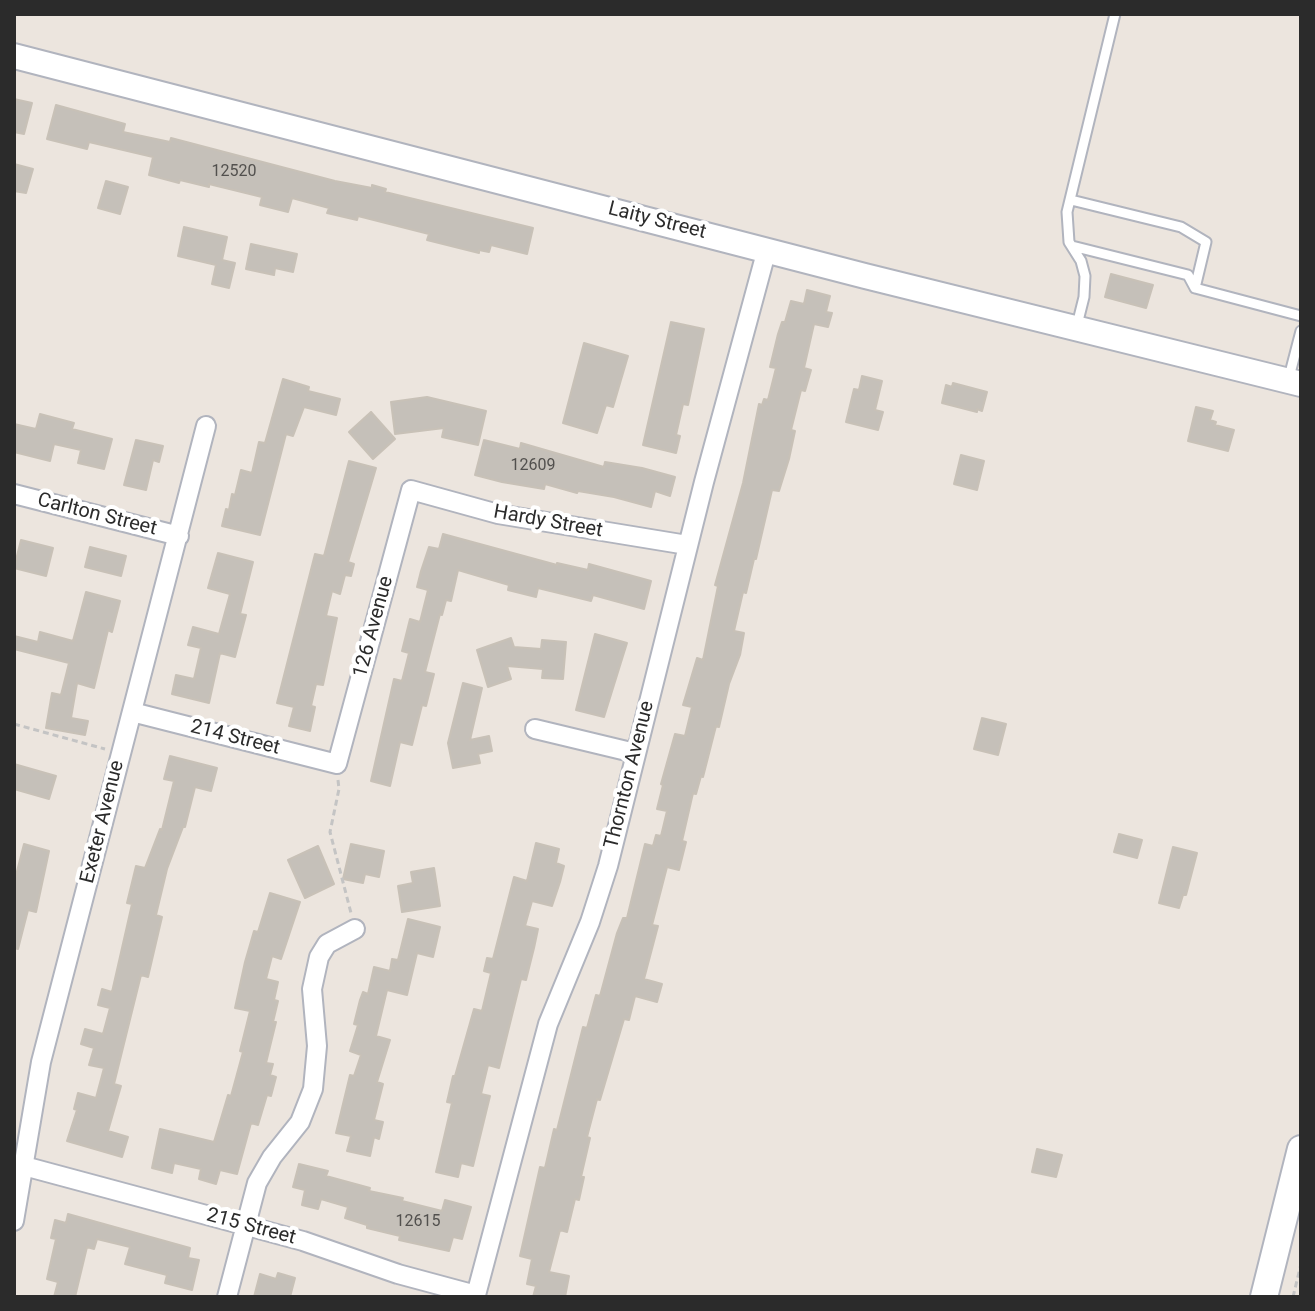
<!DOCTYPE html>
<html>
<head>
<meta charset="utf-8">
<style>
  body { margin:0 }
  #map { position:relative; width:1315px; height:1311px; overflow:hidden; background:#ece5de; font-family:Roboto,sans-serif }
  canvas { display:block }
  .frame { position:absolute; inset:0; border:16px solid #2b2b2b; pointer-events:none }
</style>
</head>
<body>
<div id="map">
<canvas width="1315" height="1311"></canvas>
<div class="frame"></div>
</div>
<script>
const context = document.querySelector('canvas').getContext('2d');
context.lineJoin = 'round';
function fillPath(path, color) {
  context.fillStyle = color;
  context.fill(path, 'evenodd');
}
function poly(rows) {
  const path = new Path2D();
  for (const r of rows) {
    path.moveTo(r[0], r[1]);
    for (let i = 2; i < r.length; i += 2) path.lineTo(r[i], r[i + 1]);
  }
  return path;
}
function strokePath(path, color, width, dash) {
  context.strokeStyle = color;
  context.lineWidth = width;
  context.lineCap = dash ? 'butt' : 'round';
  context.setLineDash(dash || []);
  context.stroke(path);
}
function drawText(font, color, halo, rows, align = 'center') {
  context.font = font + ' Roboto,sans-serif';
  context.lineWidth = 8;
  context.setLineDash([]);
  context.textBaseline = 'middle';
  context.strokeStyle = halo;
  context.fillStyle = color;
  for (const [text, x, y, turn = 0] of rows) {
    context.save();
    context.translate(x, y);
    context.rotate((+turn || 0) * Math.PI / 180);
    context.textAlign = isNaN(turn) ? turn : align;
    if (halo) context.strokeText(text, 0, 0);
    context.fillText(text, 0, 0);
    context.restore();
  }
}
const building = poly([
  [14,99,32,103,24,134,14,132,14,99],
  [56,105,125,124,123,132,170,142,171,138,335,181,372,188,372,185,386,189,385,192,533,228,527,254,491,245,489,252,479,250,479,253,427,240,429,234,358,216,357,220,327,213,329,208,292,198,288,212,260,205,262,197,209,184,209,187,180,180,179,183,149,175,153,157,89,142,87,149,47,139,56,105],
  [14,164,33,169,26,193,14,191,14,164],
  [106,181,128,187,120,214,98,208,106,181],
  [184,227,227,237,222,260,235,263,229,288,212,284,216,265,178,256,184,227],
  [251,244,297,254,293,272,275,268,274,275,246,269,251,244],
  [1111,274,1153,285,1146,308,1105,297,1111,274],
  [807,290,830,296,826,312,832,313,828,327,814,324,804,368,811,370,805,391,801,390,791,430,795,431,789,459,779,491,772,490,756,559,754,559,746,593,743,592,734,631,744,633,740,655,729,684,719,727,716,726,703,777,701,776,696,794,693,793,682,841,686,842,679,870,667,867,652,925,658,926,644,979,662,984,657,1002,635,996,629,1020,624,1019,600,1100,597,1099,587,1137,590,1138,581,1177,584,1177,579,1200,575,1199,567,1232,560,1230,549,1272,569,1276,565,1297,533,1297,536,1286,527,1284,532,1259,520,1256,540,1167,545,1168,554,1129,557,1130,583,1027,587,1028,596,995,600,996,617,933,623,918,627,918,645,844,653,846,656,835,661,836,667,811,657,809,663,785,661,784,675,734,685,736,692,707,683,705,697,658,703,660,718,586,715,585,743,483,759,404,762,405,764,399,768,400,776,368,770,367,778,334,782,322,785,322,791,301,804,304,807,290],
  [671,322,704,329,688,405,683,404,676,435,680,436,676,453,643,445,671,322],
  [584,343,628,356,613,407,606,405,597,433,563,423,584,343],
  [862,376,882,381,875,410,883,412,878,430,846,422,854,389,859,390,862,376],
  [283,379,309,387,308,391,340,399,336,415,304,407,293,436,286,434,260,535,222,526,226,509,229,510,232,494,235,495,241,470,252,473,259,442,265,443,283,379],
  [953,383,987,392,982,411,977,409,977,412,942,403,946,385,952,387,953,383],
  [427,397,486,411,478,445,442,437,444,428,395,434,391,402,427,397],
  [1196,407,1213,411,1210,420,1216,422,1215,425,1234,430,1228,451,1188,441,1196,407],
  [371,412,395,439,373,459,349,432,371,412],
  [40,414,74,423,72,429,112,439,104,469,78,463,81,450,54,444,50,461,14,452,14,424,36,429,40,414],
  [136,440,163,446,159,462,153,460,146,490,124,485,136,440],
  [484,440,520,449,521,443,604,467,605,462,642,468,675,477,670,496,655,491,651,507,614,497,578,491,577,493,545,484,544,489,502,482,475,475,484,440],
  [961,455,984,461,977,490,954,484,961,455],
  [349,461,376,468,348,562,354,564,351,576,345,575,340,594,332,591,326,616,337,618,323,685,316,684,311,706,315,707,310,731,289,726,294,707,277,703,315,554,324,556,349,461],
  [443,534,557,565,557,563,588,570,589,564,651,581,644,609,593,595,591,601,538,588,536,597,508,590,509,585,458,570,451,601,446,600,442,615,440,614,425,672,434,674,426,706,422,705,412,745,400,742,390,786,371,781,394,679,402,681,409,653,402,651,410,619,420,622,428,590,417,587,421,571,429,547,439,549,443,534],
  [21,540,53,548,46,576,14,568,21,540],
  [90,547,126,556,121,576,85,567,90,547],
  [218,553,253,562,240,614,246,615,235,657,220,653,209,703,172,694,176,675,194,679,201,648,188,645,193,627,219,634,230,594,208,588,218,553],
  [86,592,120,601,112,632,108,630,94,688,77,683,71,718,88,721,85,735,46,728,52,693,61,695,69,663,14,649,14,636,38,642,40,632,73,641,86,592],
  [595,634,627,643,604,717,576,710,595,634],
  [511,638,514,647,541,649,542,640,566,642,563,679,542,678,543,669,507,666,511,679,488,687,477,650,511,638],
  [463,683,482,688,470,740,489,736,492,751,478,754,480,763,453,768,448,743,463,683],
  [982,718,1006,724,998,755,974,749,982,718],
  [170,756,217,768,211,791,195,787,185,827,183,827,167,869,156,915,162,917,148,977,141,975,114,1084,121,1086,108,1131,128,1137,122,1157,67,1141,77,1110,74,1109,78,1093,96,1098,104,1068,89,1065,94,1048,81,1044,85,1029,103,1034,110,1008,98,1005,102,989,112,992,132,904,127,903,136,866,145,868,160,829,162,830,174,781,164,779,170,756],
  [14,764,56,776,49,799,14,789,14,764],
  [1119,834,1142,840,1137,858,1114,852,1119,834],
  [536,843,559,849,556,863,564,866,560,882,552,906,532,901,525,926,538,929,534,948,526,980,521,979,499,1068,488,1065,481,1094,490,1096,473,1166,461,1163,458,1177,436,1172,452,1103,447,1102,453,1076,455,1076,474,1009,482,1011,491,973,484,971,487,958,493,959,514,877,527,881,536,843],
  [24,844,49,851,36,912,28,910,18,949,14,948,14,883,24,844],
  [351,844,384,851,379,877,365,874,363,883,343,879,351,844],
  [318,846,334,884,305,898,288,860,318,846],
  [1173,847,1197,853,1186,895,1183,895,1179,908,1159,903,1173,847],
  [434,868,440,906,402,912,398,886,413,883,411,872,434,868],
  [270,893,300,902,281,959,272,956,266,979,278,982,274,1000,278,1001,273,1022,276,1022,266,1063,273,1064,270,1075,276,1077,271,1096,267,1095,258,1125,251,1123,237,1174,220,1170,216,1184,199,1179,201,1169,174,1163,172,1173,152,1168,160,1129,214,1142,228,1095,231,1096,243,1052,240,1051,250,1011,235,1008,245,962,254,931,258,932,270,893],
  [408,919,440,927,433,957,417,953,407,995,387,990,376,1036,390,1040,377,1082,383,1084,374,1120,383,1122,379,1139,374,1137,370,1156,347,1151,351,1136,336,1133,350,1075,354,1076,361,1055,350,1051,358,1025,354,1024,360,1000,363,992,368,994,374,967,390,971,392,959,398,960,408,919],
  [1037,1149,1062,1155,1056,1177,1032,1172,1037,1149],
  [299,1164,328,1171,326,1176,370,1188,369,1191,403,1198,402,1201,442,1211,445,1200,471,1207,462,1239,453,1237,449,1251,399,1240,400,1236,367,1228,367,1225,345,1218,348,1207,321,1199,318,1209,302,1205,305,1190,293,1187,299,1164],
  [68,1214,190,1248,188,1258,199,1260,192,1290,165,1283,167,1275,125,1264,130,1247,97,1239,94,1249,87,1247,75,1297,54,1297,58,1282,47,1279,56,1239,51,1238,55,1220,66,1223,68,1214],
  [278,1273,295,1278,290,1297,254,1297,260,1274,276,1279,278,1273]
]);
fillPath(building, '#c5c0b9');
strokePath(building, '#c8c1b7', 2);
const service = poly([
  [1071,200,1181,227,1206,242,1195,288],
  [1072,246,1188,275,1195,288,1301,316],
  [1077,325,1084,297,1085,276,1081,261,1069,242,1067,212,1115,14],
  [1288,381,1301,331]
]);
const minor = poly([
  [14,494,179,536],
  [132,712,337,764,411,490,498,514,687,545],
  [535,729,635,753],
  [24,1166,303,1241,398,1274,476,1295,548,1024,590,922,608,866,704,482,767,249],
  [14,1221,41,1062,206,426],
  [227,1297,257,1183,272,1157,300,1122,313,1089,317,1046,312,989,319,957,327,944,355,929]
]);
const tertiary = poly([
  [14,56,865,276,1301,384]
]);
const secondary = poly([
  [1264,1297,1301,1149]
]);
strokePath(service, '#b1b4be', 13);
strokePath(minor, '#b1b4be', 22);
strokePath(tertiary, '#b1b4be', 28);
strokePath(secondary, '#b1b4be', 30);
strokePath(poly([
  [14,724,105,749],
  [338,780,339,789,330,832,351,913],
  [1293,1297,1301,1264]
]), '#c4c4c4', 3, [6, 4]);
strokePath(service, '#fff', 9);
strokePath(minor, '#fff', 18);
strokePath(tertiary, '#fff', 24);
strokePath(secondary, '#fff', 26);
drawText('16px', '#52504e', null, [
  ["12520",234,172],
  ["12609",533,466],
  ["12615",418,1222]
]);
drawText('20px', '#2b2b2b', '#fff', [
  ["Laity Street",657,221,14],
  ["Carlton Street",97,515,14],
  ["Hardy Street",548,522,10],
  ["126 Avenue",374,627,-75],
  ["214 Street",235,738,14],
  ["Thornton Avenue",630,775,-76],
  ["Exeter Avenue",103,822,-76],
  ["215 Street",251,1227,15]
]);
</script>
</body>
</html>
